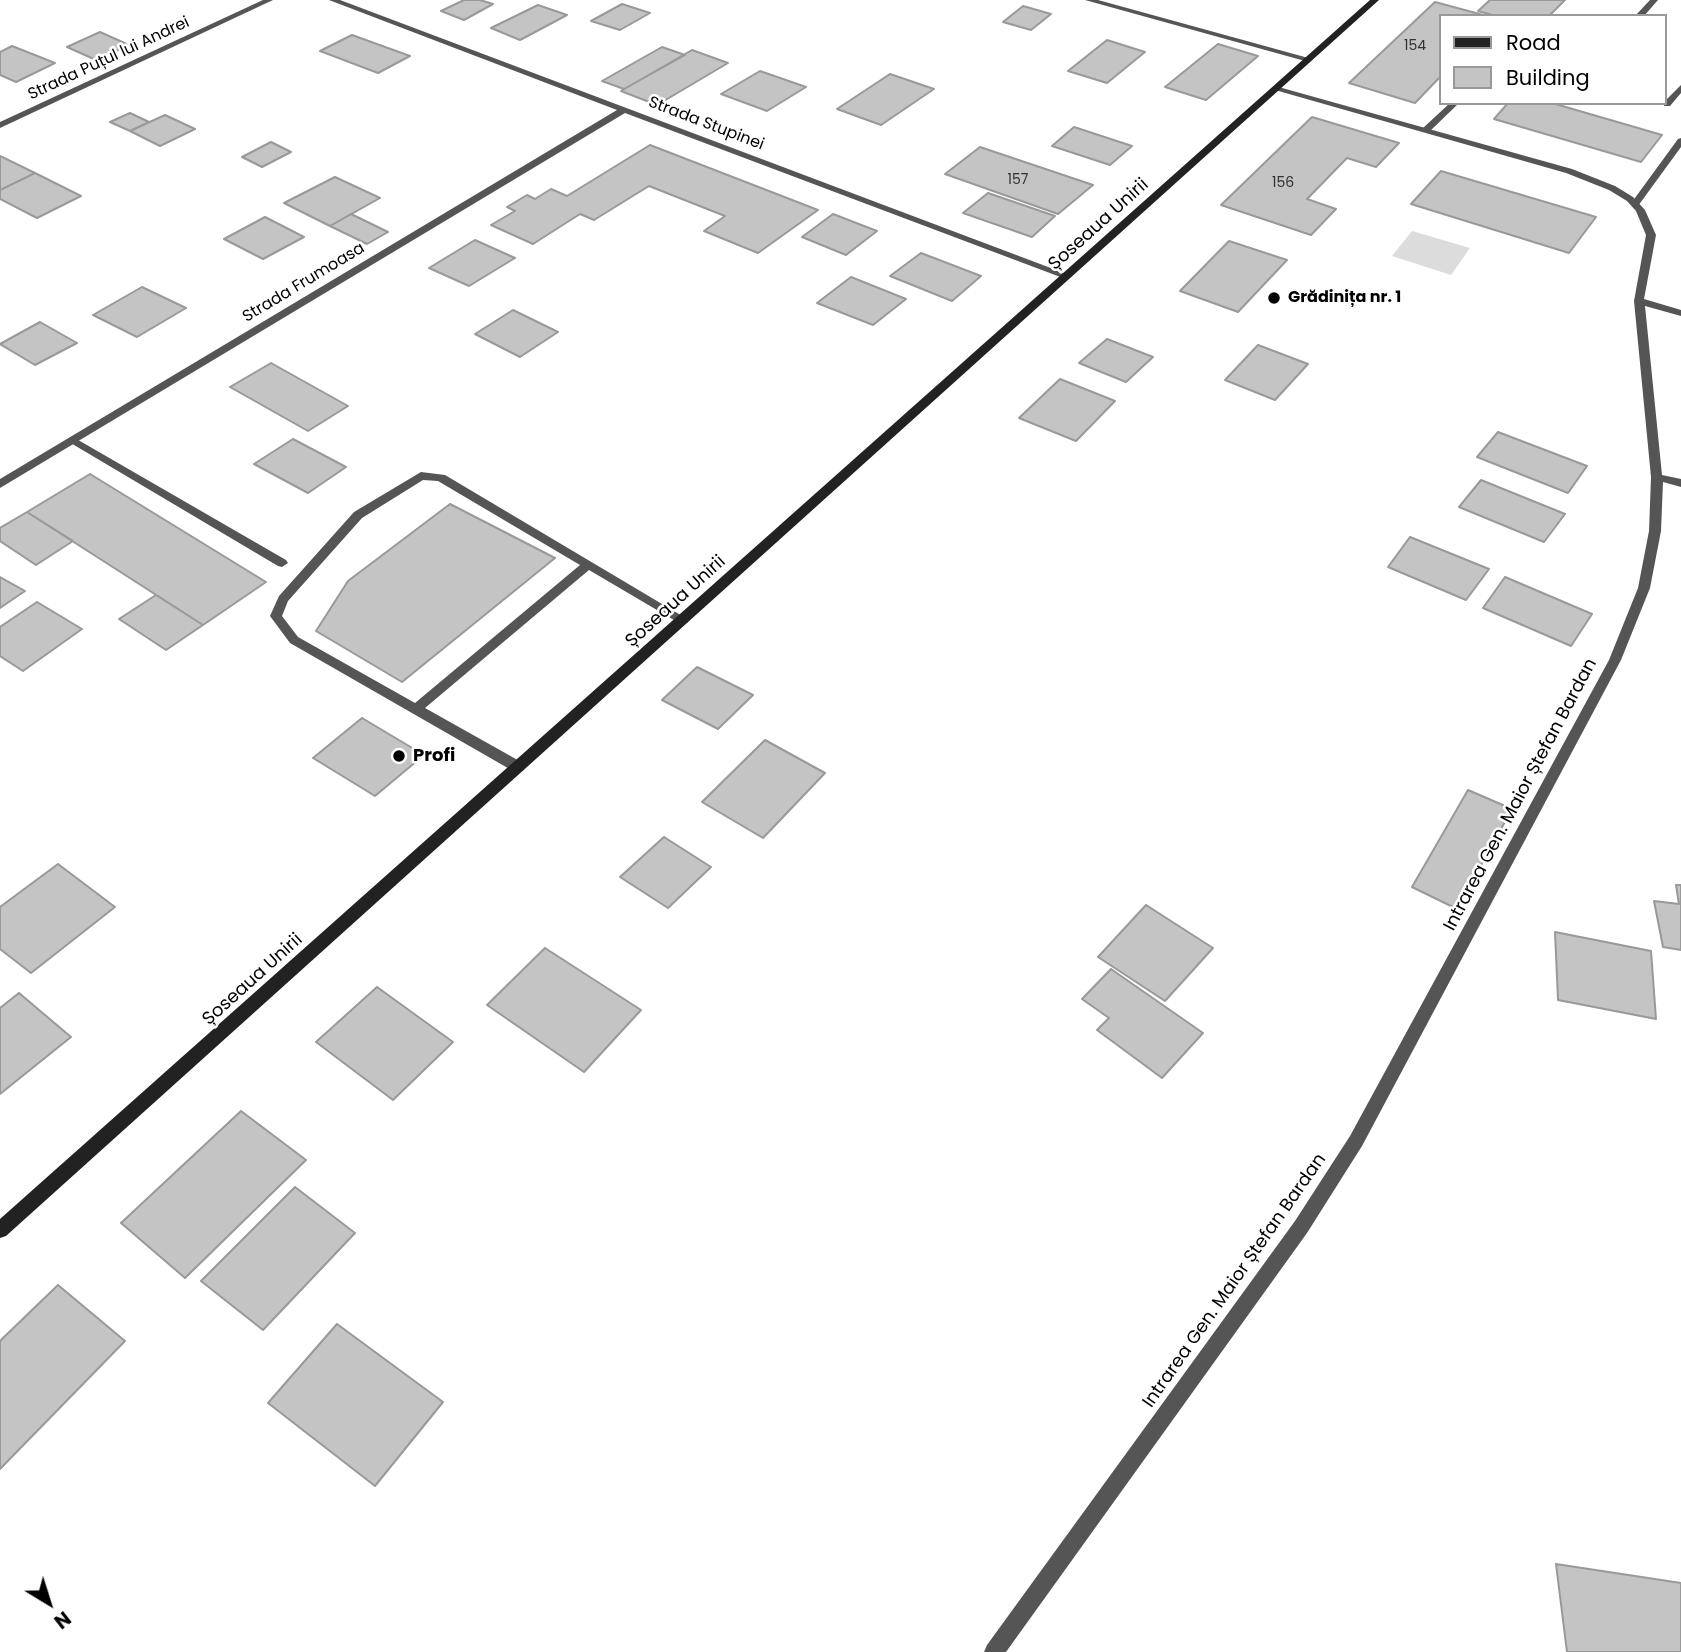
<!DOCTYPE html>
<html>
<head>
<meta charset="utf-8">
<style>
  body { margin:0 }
  #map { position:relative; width:1681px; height:1652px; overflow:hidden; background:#fff; font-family:Poppins,sans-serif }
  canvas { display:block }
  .legend { position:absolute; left:1439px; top:14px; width:228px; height:91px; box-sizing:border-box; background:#fff; border:2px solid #999; margin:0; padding:9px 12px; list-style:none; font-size:21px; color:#000 }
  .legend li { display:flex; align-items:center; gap:14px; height:35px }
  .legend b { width:35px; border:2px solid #999 }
  .north { position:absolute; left:14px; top:1568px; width:70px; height:70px; -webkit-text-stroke:5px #fff; paint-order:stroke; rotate:142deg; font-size:19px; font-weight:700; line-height:28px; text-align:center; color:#000 }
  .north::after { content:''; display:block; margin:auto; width:24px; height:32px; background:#000; clip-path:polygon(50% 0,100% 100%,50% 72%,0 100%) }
</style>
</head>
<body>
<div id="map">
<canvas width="1681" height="1652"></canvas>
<ul class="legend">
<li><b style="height:9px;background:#222"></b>Road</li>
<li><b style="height:19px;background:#c4c4c4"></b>Building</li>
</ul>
<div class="north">N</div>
</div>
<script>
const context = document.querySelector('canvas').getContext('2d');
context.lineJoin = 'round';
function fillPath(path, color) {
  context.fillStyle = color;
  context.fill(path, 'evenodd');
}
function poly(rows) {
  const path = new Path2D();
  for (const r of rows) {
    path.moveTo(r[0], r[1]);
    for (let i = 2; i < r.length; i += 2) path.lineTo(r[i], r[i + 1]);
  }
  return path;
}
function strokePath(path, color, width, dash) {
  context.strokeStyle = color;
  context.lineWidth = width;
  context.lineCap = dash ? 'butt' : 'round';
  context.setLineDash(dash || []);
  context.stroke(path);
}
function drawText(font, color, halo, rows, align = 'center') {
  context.font = font + ' Poppins,sans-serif';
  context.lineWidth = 5;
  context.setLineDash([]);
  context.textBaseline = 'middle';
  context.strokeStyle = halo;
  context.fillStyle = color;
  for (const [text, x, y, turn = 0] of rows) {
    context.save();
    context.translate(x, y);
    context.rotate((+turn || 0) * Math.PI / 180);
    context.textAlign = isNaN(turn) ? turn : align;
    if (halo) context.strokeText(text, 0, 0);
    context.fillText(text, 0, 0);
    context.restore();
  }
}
fillPath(poly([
  [1412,231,1470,248,1451,275,1392,256]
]), '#dcdcdc');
const building = poly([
  [464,0,480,0,493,4,464,20,441,11,464,0],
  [1490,0,1565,0,1549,16,1496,16,1478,11,1490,0],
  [1435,2,1487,16,1441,16,1441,76,1415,103,1349,83,1435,2],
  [622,4,650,13,620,30,591,21,622,4],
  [538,5,567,15,520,40,491,28,538,5],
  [1023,6,1051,14,1031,30,1003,22,1023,6],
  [100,32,129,45,96,60,67,47,100,32],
  [352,35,410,56,378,73,320,51,352,35],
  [1107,40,1145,52,1107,83,1068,71,1107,40],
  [1218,44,1258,56,1206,100,1165,87,1218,44],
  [12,46,55,63,16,82,0,75,0,52,12,46],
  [662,47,685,55,624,89,602,81,662,47],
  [692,50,728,63,657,105,621,91,692,50],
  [760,71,806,87,767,111,721,94,760,71],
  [890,74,934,89,881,125,837,109,890,74],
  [1508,103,1552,103,1662,135,1641,162,1494,119,1508,103],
  [130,113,149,122,130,131,110,122,130,113],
  [165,115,195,129,160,146,130,131,165,115],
  [1312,117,1399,143,1376,167,1347,158,1307,199,1336,209,1311,235,1221,205,1312,117],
  [1074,127,1132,146,1110,165,1052,146,1074,127],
  [271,142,291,152,262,167,242,157,271,142],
  [650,145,818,210,758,253,704,231,725,216,649,186,594,220,580,214,533,244,491,225,515,211,507,207,527,195,535,199,551,189,567,196,650,145],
  [980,147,1093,185,1058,214,945,174,980,147],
  [0,156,35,173,0,190,0,156],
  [1441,171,1596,217,1569,253,1411,204,1441,171],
  [35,173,81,196,37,218,0,199,0,190,35,173],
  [335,177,380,198,330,226,284,203,335,177],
  [988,193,1055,216,1032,237,963,213,988,193],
  [351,214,388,232,367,244,330,226,351,214],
  [833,214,877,231,846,255,802,237,833,214],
  [265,217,304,237,263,259,224,239,265,217],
  [475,240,515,258,469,286,429,268,475,240],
  [1229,241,1287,260,1238,312,1180,291,1229,241],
  [921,253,981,276,952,301,890,276,921,253],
  [851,277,906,299,873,325,817,303,851,277],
  [142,287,186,308,137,337,93,315,142,287],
  [513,310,558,332,520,357,475,334,513,310],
  [40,322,77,343,35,365,0,344,40,322],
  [1107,339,1153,357,1126,382,1079,363,1107,339],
  [1258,345,1308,364,1275,400,1225,380,1258,345],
  [271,363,348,406,308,431,230,387,271,363],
  [1060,379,1115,401,1076,441,1019,418,1060,379],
  [1498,432,1587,466,1568,493,1477,457,1498,432],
  [293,439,346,467,308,493,254,464,293,439],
  [90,474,266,582,203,625,27,512,90,474],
  [1481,480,1565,514,1544,542,1459,507,1481,480],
  [450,504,555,558,402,682,316,631,348,581,450,504],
  [27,512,73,541,36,565,0,541,0,528,27,512],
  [1410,537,1489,569,1466,600,1388,567,1410,537],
  [0,577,25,591,0,608,0,577],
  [1505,577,1592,614,1571,646,1483,608,1505,577],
  [156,595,203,625,166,650,119,619,156,595],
  [37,602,82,629,23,671,0,656,0,627,37,602],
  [697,667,753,695,718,729,662,700,697,667],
  [362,718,424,755,375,796,313,758,362,718],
  [765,740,825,773,763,838,702,802,765,740],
  [1468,790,1512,809,1457,909,1412,887,1468,790],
  [664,837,711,867,668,908,620,877,664,837],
  [58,864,115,907,31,973,0,949,0,907,58,864],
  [1676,885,1681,885,1681,950,1663,947,1654,901,1679,904,1676,885],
  [1146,905,1213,948,1165,1001,1098,957,1146,905],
  [1555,932,1651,951,1656,1019,1558,1000,1555,932],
  [545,948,641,1010,584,1072,487,1005,545,948],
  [1111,969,1203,1033,1162,1078,1097,1030,1109,1018,1082,999,1111,969],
  [377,987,453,1042,393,1100,316,1042,377,987],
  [19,993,71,1037,0,1094,0,1008,19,993],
  [241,1111,306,1160,185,1278,121,1223,241,1111],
  [295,1187,355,1233,263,1330,201,1281,295,1187],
  [58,1285,125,1341,0,1469,0,1341,58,1285],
  [337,1324,443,1402,375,1486,268,1403,337,1324],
  [1556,1564,1681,1583,1681,1652,1567,1652,1556,1564]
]);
fillPath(building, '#c4c4c4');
strokePath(building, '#999', 2);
fillPath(poly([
  [1650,0,1658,0,1644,16,1635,16,1650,0],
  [1681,85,1681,93,1670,106,1664,106,1665,101,1681,85],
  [1450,103,1459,103,1429,132,1423,132,1423,128,1450,103],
  [1681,138,1681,147,1638,206,1632,206,1632,202,1678,139,1681,138],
  [73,437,286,560,288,563,282,567,278,566,69,442,69,438,73,437],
  [421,472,445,475,689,620,687,623,679,623,589,570,425,708,523,763,525,767,523,771,513,771,290,643,270,616,279,596,354,512,421,472],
  [423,480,438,481,580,565,415,703,298,637,282,616,288,601,362,518,423,480]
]), '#555');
fillPath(poly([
  [263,0,273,0,0,128,0,122,263,0],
  [329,0,340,0,1072,276,1063,278,625,113,0,488,0,479,617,110,329,0],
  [1085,0,1098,0,1312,59,1305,61,1085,0],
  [1275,86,1572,169,1615,186,1633,197,1645,210,1656,235,1644,299,1681,310,1681,316,1645,306,1662,475,1681,479,1681,487,1663,482,1661,531,1650,588,1621,660,1362,1146,1307,1233,1006,1652,984,1652,987,1645,1295,1221,1350,1136,1609,660,1638,588,1649,531,1651,477,1634,301,1646,235,1636,211,1627,201,1609,190,1566,173,1275,90,1275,86]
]), '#555');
fillPath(poly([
  [1370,0,1379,0,6,1236,0,1238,0,1219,1370,0]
]), '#222');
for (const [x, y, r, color] of [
  [1274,298,7,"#000"],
  [399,756,7,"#000"]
]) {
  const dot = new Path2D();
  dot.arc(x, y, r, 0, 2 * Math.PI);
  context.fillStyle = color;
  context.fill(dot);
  strokePath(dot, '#fff', 2.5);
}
drawText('14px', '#313131', null, [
  ["154",1415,46],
  ["157",1018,180],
  ["156",1283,183]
]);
drawText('16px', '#000', '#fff', [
  ["Strada Puțul lui Andrei",109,59,-25],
  ["Strada Stupinei",706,124,21],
  ["Strada Frumoasa",304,283,-31]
]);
drawText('bold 16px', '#000', '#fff', [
  ["Grădinița nr. 1",1288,298]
], 'left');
drawText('18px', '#000', '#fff', [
  ["Șoseaua Unirii",1099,225,-42],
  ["Șoseaua Unirii",676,602,-42],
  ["Intrarea Gen. Maior Ștefan Bardan",1521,795,-62],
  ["Șoseaua Unirii",253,980,-42],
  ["Intrarea Gen. Maior Ștefan Bardan",1235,1281,-55]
]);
drawText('bold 18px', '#000', '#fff', [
  ["Profi",413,756]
], 'left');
</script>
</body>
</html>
